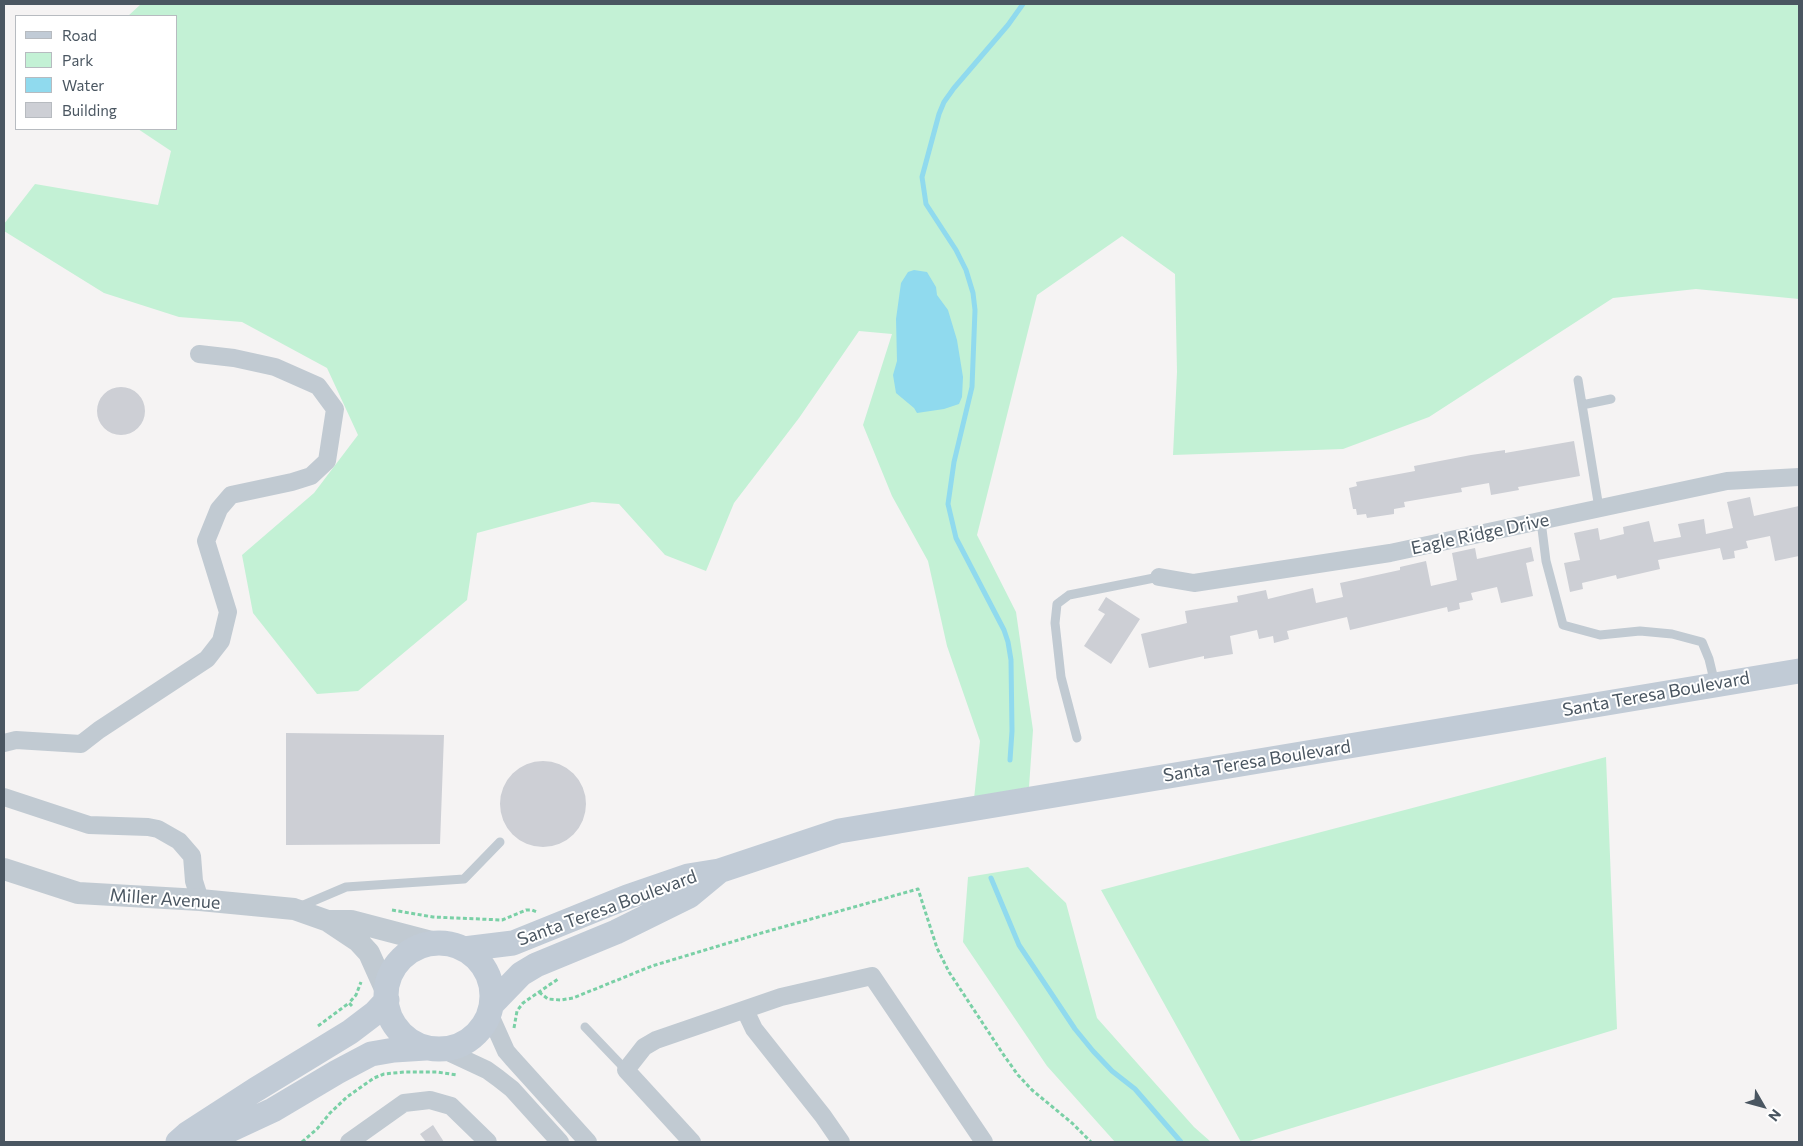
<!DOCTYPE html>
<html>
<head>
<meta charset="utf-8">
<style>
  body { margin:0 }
  #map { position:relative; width:1803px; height:1146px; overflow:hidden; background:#f5f3f3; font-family:Commissioner,sans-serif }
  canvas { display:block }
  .frame { position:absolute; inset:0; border:5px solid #4a5661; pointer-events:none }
  .legend { position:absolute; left:15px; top:15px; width:162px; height:115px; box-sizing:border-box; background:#fff; border:1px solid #b7bbc0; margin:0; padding:6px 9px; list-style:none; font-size:15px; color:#4a5661 }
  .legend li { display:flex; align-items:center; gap:10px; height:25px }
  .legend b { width:25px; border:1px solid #b7bbc0 }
  .north { position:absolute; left:1738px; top:1081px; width:50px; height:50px; -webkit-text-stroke:4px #fff; paint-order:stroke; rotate:128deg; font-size:14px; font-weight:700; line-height:20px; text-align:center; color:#4a5661 }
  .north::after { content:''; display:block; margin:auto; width:18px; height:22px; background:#4a5661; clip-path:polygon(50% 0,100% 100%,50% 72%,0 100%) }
</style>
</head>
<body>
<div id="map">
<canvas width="1803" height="1146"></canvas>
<div class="frame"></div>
<ul class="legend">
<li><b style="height:6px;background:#c1cbd6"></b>Road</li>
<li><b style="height:14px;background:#c3f1d5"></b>Park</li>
<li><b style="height:14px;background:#90daee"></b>Water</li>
<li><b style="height:14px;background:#cdcfd5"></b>Building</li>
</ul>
<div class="north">N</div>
</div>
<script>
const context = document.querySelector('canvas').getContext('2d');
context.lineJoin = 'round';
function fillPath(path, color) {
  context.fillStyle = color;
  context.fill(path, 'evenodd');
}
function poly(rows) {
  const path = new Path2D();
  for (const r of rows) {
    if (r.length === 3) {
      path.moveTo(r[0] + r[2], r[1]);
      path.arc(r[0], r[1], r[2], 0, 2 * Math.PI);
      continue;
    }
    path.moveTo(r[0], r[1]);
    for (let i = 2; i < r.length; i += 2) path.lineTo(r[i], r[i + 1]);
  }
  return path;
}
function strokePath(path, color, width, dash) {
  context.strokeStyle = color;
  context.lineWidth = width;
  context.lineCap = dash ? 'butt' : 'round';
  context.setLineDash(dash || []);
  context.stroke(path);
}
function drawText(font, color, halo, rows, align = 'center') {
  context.font = font + ' Commissioner,sans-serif';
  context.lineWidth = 4;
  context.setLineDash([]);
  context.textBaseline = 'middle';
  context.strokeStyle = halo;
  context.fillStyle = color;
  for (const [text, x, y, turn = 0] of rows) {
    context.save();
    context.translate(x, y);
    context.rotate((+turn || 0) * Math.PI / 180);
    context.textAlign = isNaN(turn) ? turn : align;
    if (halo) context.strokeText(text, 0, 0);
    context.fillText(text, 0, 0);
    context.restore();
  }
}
fillPath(poly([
  [141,4,1799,4,1799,299,1696,289,1613,298,1429,417,1343,449,1173,455,1177,372,1175,274,1122,236,1037,295,977,535,1016,612,1033,730,1029,787,974,799,980,741,947,646,928,561,892,496,863,425,892,334,859,331,799,418,734,503,706,571,665,555,619,504,592,502,477,533,467,600,358,691,317,694,253,613,242,555,314,493,358,435,327,368,242,322,179,317,104,293,4,231,4,224,35,184,158,205,171,151,138,129,176,129,176,16,128,16],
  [1606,757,1617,1029,1246,1142,1241,1142,1101,890],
  [1028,867,1066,903,1097,1018,1194,1127,1211,1142,1115,1142,1047,1066,963,942,968,877]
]), '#c3f1d5');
fillPath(poly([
  [914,270,927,272,936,287,937,295,948,310,957,340,963,377,962,397,959,404,944,409,917,413,914,408,896,393,893,375,897,361,896,319,901,283,908,272]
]), '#90daee');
strokePath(poly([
  [1010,760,1012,731,1011,660,1008,642,1004,630,956,538,948,504,954,462,972,387,975,310,973,293,966,270,956,250,926,204,922,177,939,114,944,102,954,88,1008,25,1023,4],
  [991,878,1019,945,1075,1029,1093,1051,1112,1071,1135,1089,1181,1142]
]), '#90daee', 5);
fillPath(poly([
  [121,411,24],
  [1574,441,1580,476,1518,487,1519,490,1491,495,1489,483,1461,488,1462,492,1404,502,1405,507,1394,509,1394,514,1367,518,1366,514,1357,515,1356,509,1353,509,1349,488,1357,486,1356,482,1415,471,1414,466,1471,455,1505,450,1505,453],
  [1750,497,1754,516,1799,506,1799,556,1775,561,1770,536,1746,541,1748,548,1734,551,1735,558,1723,560,1720,548,1658,560,1660,569,1617,579,1616,575,1582,583,1583,589,1570,592,1564,563,1580,560,1574,533,1598,528,1600,540,1624,534,1623,527,1649,521,1654,542,1681,537,1678,524,1704,519,1706,534,1733,528,1727,502],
  [1531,547,1534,561,1526,563,1533,596,1501,603,1497,587,1471,593,1473,600,1459,603,1460,609,1448,612,1447,607,1350,630,1347,617,1287,631,1289,639,1274,643,1273,636,1259,639,1257,630,1230,636,1233,654,1204,659,1204,656,1149,668,1141,634,1187,623,1185,611,1238,602,1237,596,1266,590,1268,599,1313,588,1316,603,1343,597,1340,583,1400,570,1400,567,1426,561,1431,586,1457,580,1452,553,1475,548,1477,559],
  [1106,597,1140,619,1111,664,1084,646,1105,614,1098,610],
  [286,733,444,735,440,844,286,845],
  [543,804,43],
  [433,1125,444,1142,426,1142,420,1134]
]), '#cdcfd5');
strokePath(poly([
  [392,910,433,917,502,920,526,910,532,910,537,912],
  [539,992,548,999,561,1000,573,998,652,966,765,932,918,889,937,948,949,972,1005,1057,1018,1075,1032,1090,1072,1123,1091,1142],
  [352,1006,349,1003,356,995,361,982],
  [318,1026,349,1003],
  [514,1028,517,1011,523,1003,558,979],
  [302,1142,317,1129,330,1113,347,1097,374,1078,384,1074,405,1072,437,1072,457,1075]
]), '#7ad0a6', 3, [4, 2.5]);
strokePath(poly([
  [1578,380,1599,508],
  [1582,405,1611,399],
  [1541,521,1546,561,1563,625,1600,635,1640,631,1672,634,1702,642,1709,659,1715,684],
  [1077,738,1061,677,1055,623,1057,604,1069,595,1159,577],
  [299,907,346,887,464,879,500,842],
  [585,1027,626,1070]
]), '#c1cad2', 9);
strokePath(poly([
  [1159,577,1194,583,1390,553,1727,481,1799,477],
  [4,743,16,740,81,744,99,730,207,659,221,641,228,612,206,541,219,509,231,495,292,482,311,476,327,461,335,409,318,386,275,367,234,358,199,354],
  [4,797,89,825,148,827,158,829,179,841,192,856,194,881,200,900],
  [745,1010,754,1029,823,1116,841,1142],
  [489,1013,506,1051,512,1058,588,1142],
  [442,1049,487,1070,498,1078,512,1089,560,1142],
  [349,1142,404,1103,430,1100,451,1106,488,1142],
  [692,1142,626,1070,644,1047,656,1040,781,997,872,976,984,1142]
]), '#c1cad2', 18);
strokePath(poly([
  [4,869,78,893,200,900,294,909,328,921,358,941,369,953,386,991],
  [329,921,351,921,435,943]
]), '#c1cad2', 22);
strokePath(poly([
  [439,996,53],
  [464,949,513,943,627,897,688,876,719,871,839,831,1799,671],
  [492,1004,521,974,536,965,616,932,689,896,718,872],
  [178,1142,187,1134,255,1090,350,1032,375,1013,387,1000],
  [204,1142,273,1110,337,1072,371,1054,394,1050,426,1048]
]), '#c1cbd6', 25);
drawText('18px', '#4a5661', '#fff', [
  ["Eagle Ridge Drive",1480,534,-12],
  ["Santa Teresa Boulevard",1656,694,-10],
  ["Santa Teresa Boulevard",1257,761,-9],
  ["Miller Avenue",165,899,4],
  ["Santa Teresa Boulevard",607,908,-20]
]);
</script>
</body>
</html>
